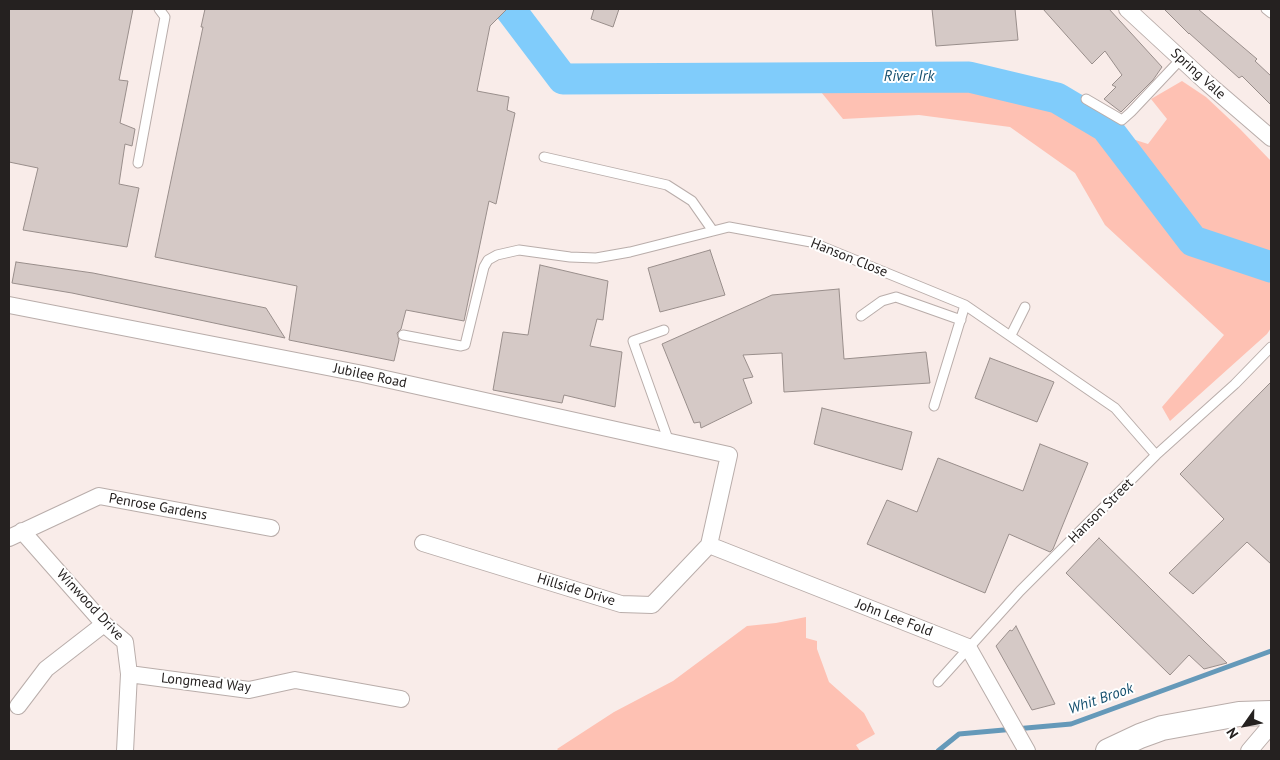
<!DOCTYPE html>
<html>
<head>
<meta charset="utf-8">
<style>
  body { margin:0 }
  #map { position:relative; width:1280px; height:760px; overflow:hidden; background:#f9ece9; font-family:"PT Sans",sans-serif }
  canvas { display:block }
  .frame { position:absolute; inset:0; border:10px solid #252120; pointer-events:none }
  .north { position:absolute; left:1220px; top:700px; width:50px; height:50px; -webkit-text-stroke:4px #fff; paint-order:stroke; rotate:237deg; font-size:14px; font-weight:700; line-height:20px; text-align:center; color:#252120 }
  .north::after { content:''; display:block; margin:auto; width:18px; height:22px; background:#252120; clip-path:polygon(50% 0,100% 100%,50% 72%,0 100%) }
</style>
</head>
<body>
<div id="map">
<canvas width="1280" height="760"></canvas>
<div class="frame"></div>
<div class="north">N</div>
</div>
<script>
const context = document.querySelector('canvas').getContext('2d');
context.lineJoin = 'round';
function fillPath(path, color) {
  context.fillStyle = color;
  context.fill(path, 'evenodd');
}
function poly(rows) {
  const path = new Path2D();
  for (const r of rows) {
    path.moveTo(r[0], r[1]);
    for (let i = 2; i < r.length; i += 2) path.lineTo(r[i], r[i + 1]);
  }
  return path;
}
function strokePath(path, color, width, dash) {
  context.strokeStyle = color;
  context.lineWidth = width;
  context.lineCap = dash ? 'butt' : 'round';
  context.setLineDash(dash || []);
  context.stroke(path);
}
function drawText(font, color, halo, rows, align = 'center') {
  context.font = font + ' "PT Sans",sans-serif';
  context.lineWidth = 4;
  context.setLineDash([]);
  context.textBaseline = 'middle';
  context.strokeStyle = halo;
  context.fillStyle = color;
  for (const [text, x, y, turn = 0] of rows) {
    context.save();
    context.translate(x, y);
    context.rotate((+turn || 0) * Math.PI / 180);
    context.textAlign = isNaN(turn) ? turn : align;
    if (halo) context.strokeText(text, 0, 0);
    context.fillText(text, 0, 0);
    context.restore();
  }
}
fillPath(poly([
  [985,73,1053,90,1123,136,1148,144,1167,119,1151,99,1182,81,1206,97,1240,129,1271,161,1271,328,1267,334,1170,421,1162,407,1224,335,1105,225,1075,173,1010,127,919,115,843,119,817,87,909,85],
  [806,617,806,638,817,641,817,649,829,682,864,713,875,734,856,745,860,751,559,751,557,749,614,712,673,681,747,626,776,623]
]), '#fec1b3');
strokePath(poly([
  [938,751,959,734,1071,724,1271,651]
]), '#6599b9', 5);
strokePath(poly([
  [510,9,563,79,969,77,1057,98,1106,127,1193,241,1271,267]
]), '#80ccfb', 31);
const building = poly([
  [9,9,133,9,119,80,128,81,120,123,135,129,132,146,125,144,119,184,139,188,127,247,23,230,38,168,9,162,9,9],
  [205,9,507,9,490,26,477,91,509,97,507,110,515,113,496,204,489,201,464,321,406,310,401,329,397,333,399,340,394,361,289,340,297,286,155,257,203,27,201,27,205,9],
  [594,9,619,9,613,27,591,19,594,9],
  [932,9,1015,9,1018,40,936,46,932,9],
  [1043,9,1109,9,1162,67,1153,80,1121,112,1104,99,1116,87,1112,85,1122,75,1105,51,1092,64,1043,9],
  [1164,9,1198,9,1257,59,1255,61,1271,76,1271,105,1242,76,1239,78,1189,33,1189,34,1164,9],
  [710,250,725,295,660,312,648,268,710,250],
  [16,262,93,273,266,308,285,338,72,293,12,283,16,262],
  [540,265,608,281,603,320,597,319,590,346,622,352,615,407,564,395,562,403,493,390,503,332,528,335,540,265],
  [839,289,844,359,926,352,930,383,784,392,782,353,743,355,753,377,743,379,752,403,701,428,700,422,694,423,662,344,772,295,839,289],
  [990,358,1054,382,1037,422,975,398,990,358],
  [1271,382,1271,564,1247,542,1193,594,1169,573,1224,519,1180,474,1271,382],
  [822,408,912,432,902,470,814,444,822,408],
  [1040,444,1088,463,1053,549,1050,552,1009,534,985,593,867,544,887,500,917,512,938,458,1023,491,1040,444],
  [1099,538,1205,642,1227,663,1204,669,1189,655,1170,675,1066,573,1099,538],
  [1016,626,1055,704,1032,710,996,646,1010,630,1012,631,1016,626]
]);
fillPath(building, '#d5c9c6');
strokePath(building, '#998e8b', 1);
const lane = poly([
  [1266,9,1271,13],
  [1086,99,1122,120,1131,112,1181,59],
  [544,157,667,185,692,201,713,231],
  [138,163,165,17,159,9],
  [861,316,882,301,896,297,961,320],
  [664,330,633,341,669,442],
  [403,335,461,346,465,345,484,267,488,260,497,255,519,250,570,257,596,258,630,252,729,227,811,242,965,305,1115,408,1156,455],
  [1011,335,1025,307],
  [934,406,965,305],
  [938,682,1020,591,1156,455,1235,384,1271,347]
]);
const street = poly([
  [1127,9,1206,82,1271,138],
  [9,305,363,374,729,455,709,545],
  [22,531,104,624,125,642,129,674,125,751],
  [9,538,99,496,271,528],
  [423,543,621,604,652,605,709,545],
  [709,545,968,647,1027,751],
  [129,674,249,690,295,680,401,699],
  [18,706,46,669,104,624],
  [1249,751,1266,731,1271,721]
]);
const secondary = poly([
  [1108,751,1140,736,1162,728,1239,714,1271,713]
]);
strokePath(lane, '#b9adaa', 11);
strokePath(street, '#b9adaa', 18);
strokePath(secondary, '#b9adaa', 26);
strokePath(lane, '#fff', 9);
strokePath(street, '#fff', 16);
strokePath(secondary, '#fff', 24);
drawText('14px', '#252120', '#fff', [
  ["Spring Vale",1198,74,42],
  ["Hanson Close",849,258,22],
  ["Jubilee Road",370,376,12],
  ["Penrose Gardens",158,507,10],
  ["Hanson Street",1101,511,-45],
  ["Hillside Drive",576,590,17],
  ["Winwood Drive",90,605,47],
  ["John Lee Fold",894,618,21],
  ["Longmead Way",206,683,6]
]);
drawText('italic 15px', '#15506f', '#fff', [
  ["River Irk",909,77],
  ["Whit Brook",1101,699,-19]
]);
</script>
</body>
</html>
